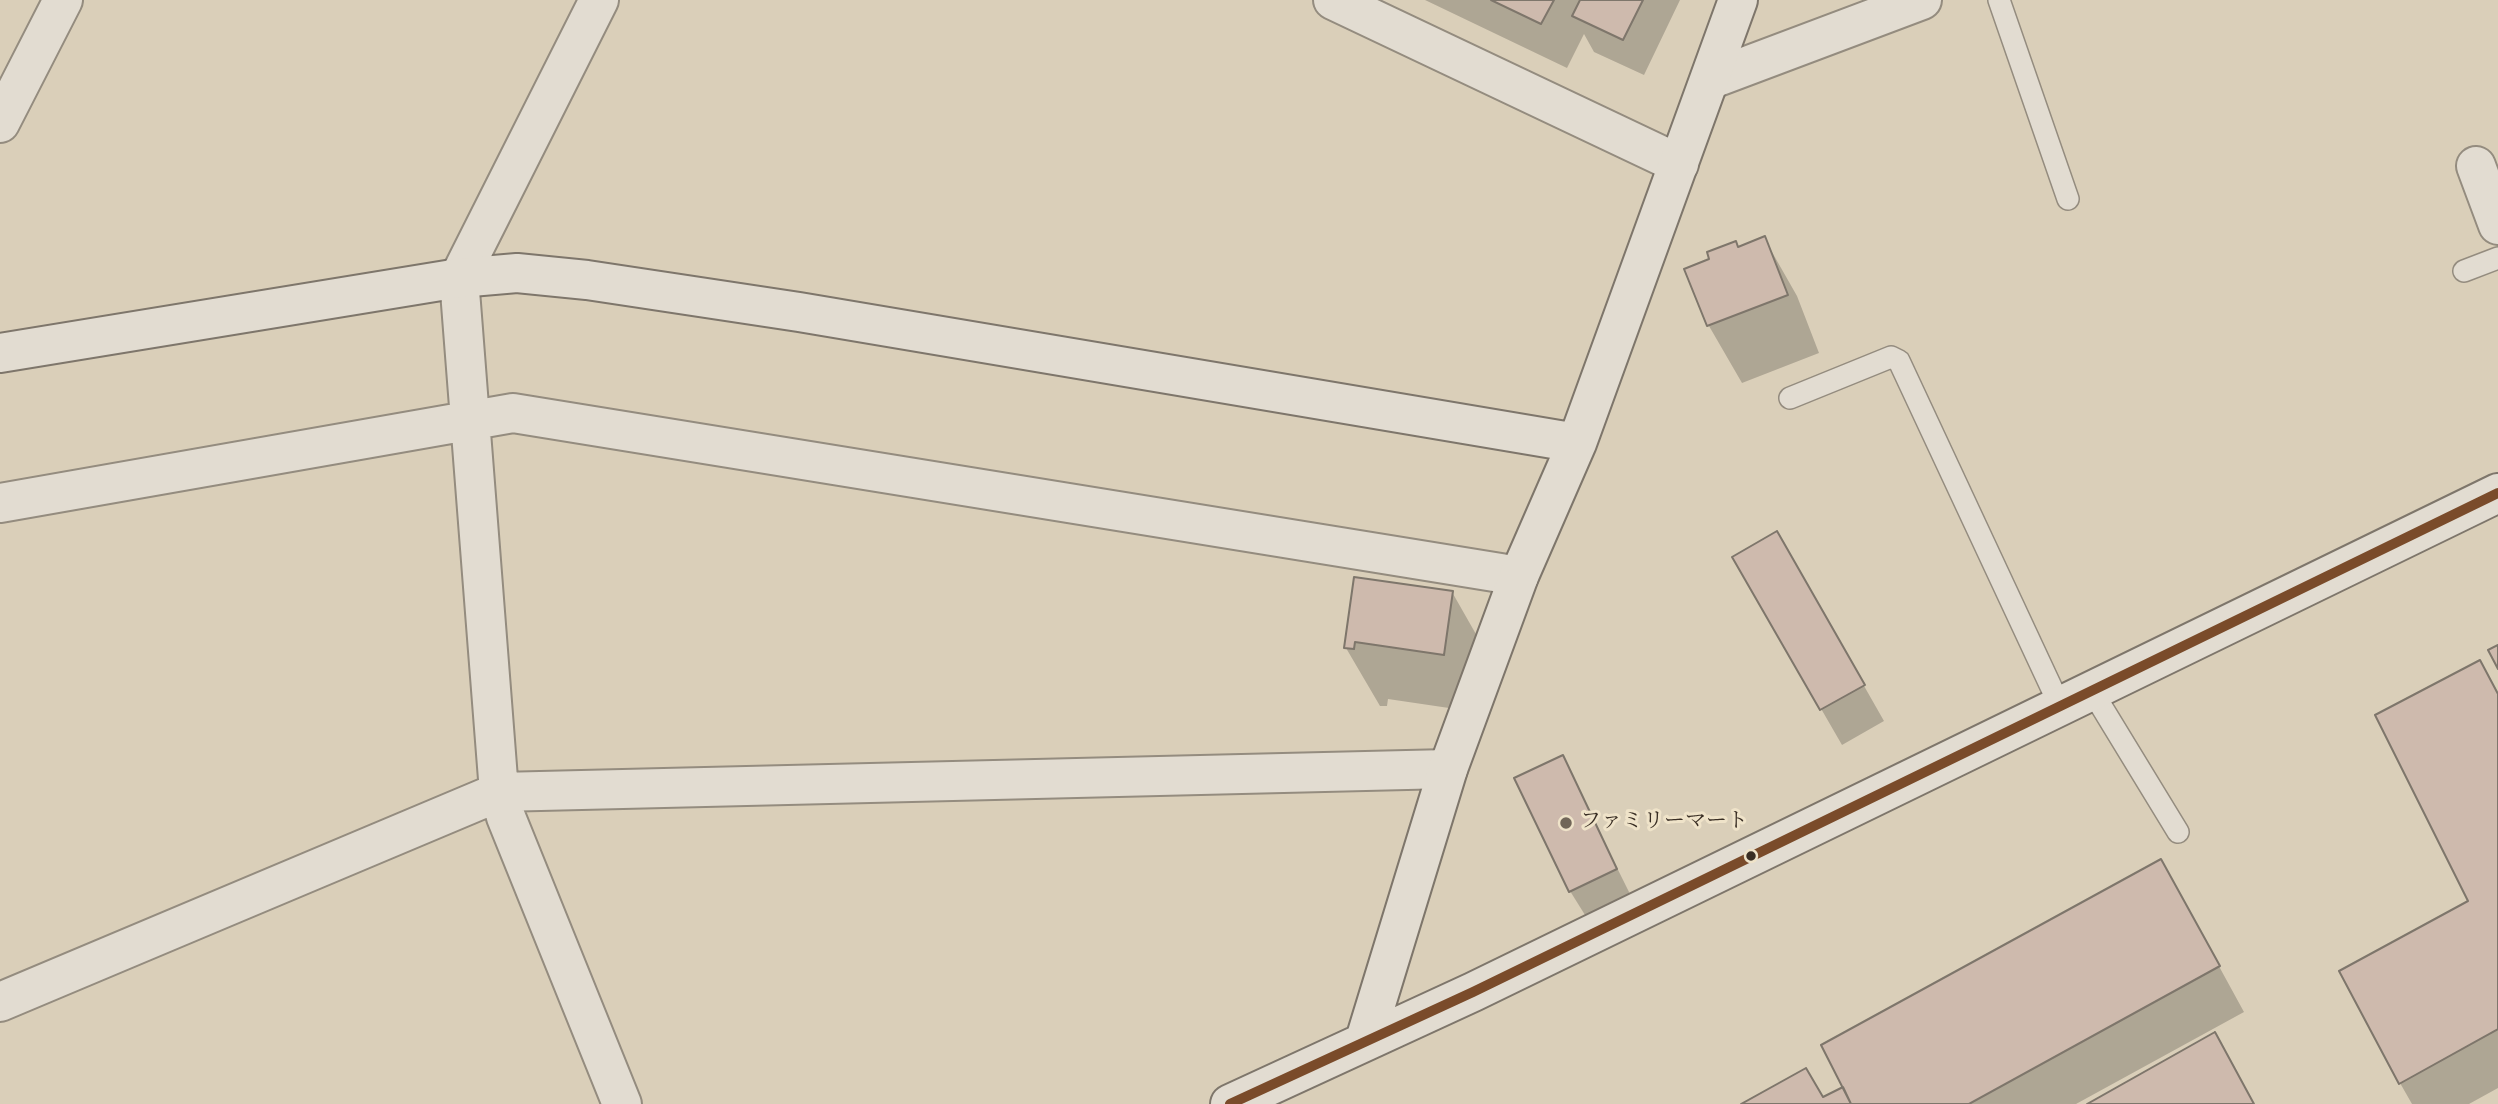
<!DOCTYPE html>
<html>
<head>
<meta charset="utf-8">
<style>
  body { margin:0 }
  canvas { display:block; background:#dacfb9 }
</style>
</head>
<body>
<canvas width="2498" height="1104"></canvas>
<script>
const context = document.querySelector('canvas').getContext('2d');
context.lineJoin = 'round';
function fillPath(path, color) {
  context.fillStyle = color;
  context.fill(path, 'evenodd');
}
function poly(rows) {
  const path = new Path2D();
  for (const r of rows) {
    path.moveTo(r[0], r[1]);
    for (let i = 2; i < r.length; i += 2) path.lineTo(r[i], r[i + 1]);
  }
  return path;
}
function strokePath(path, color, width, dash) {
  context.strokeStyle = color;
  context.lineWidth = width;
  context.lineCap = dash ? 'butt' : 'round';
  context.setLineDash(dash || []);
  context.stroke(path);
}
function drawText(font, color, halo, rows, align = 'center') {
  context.font = font + ' "Sorts Mill Goudy","Noto Serif JP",serif';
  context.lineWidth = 6;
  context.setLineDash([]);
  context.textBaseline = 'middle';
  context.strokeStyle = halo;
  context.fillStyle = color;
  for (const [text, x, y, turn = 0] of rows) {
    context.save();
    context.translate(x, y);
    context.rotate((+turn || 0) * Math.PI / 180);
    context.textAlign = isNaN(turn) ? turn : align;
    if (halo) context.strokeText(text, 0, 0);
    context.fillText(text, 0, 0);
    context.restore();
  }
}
fillPath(poly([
  [1425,0,1680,0,1644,75,1594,52,1584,34,1567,68],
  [1764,238,1797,296,1819,353,1742,383,1709,326,1687,270],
  [1777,533,1884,721,1842,745,1734,558],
  [1356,579,1452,592,1485,650,1476,712,1388,699,1387,706,1380,706,1346,648],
  [2498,695,2498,1088,2469,1104,2412,1104,2400,1083,2471,902],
  [1562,757,1630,894,1585,915,1570,891],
  [2186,906,2244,1012,2076,1104,1745,1104,1823,1099]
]), '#0003');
const building = poly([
  [1491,0,1554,0,1541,24,1491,0],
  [1580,0,1643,0,1623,40,1572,16,1580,0],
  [1765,236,1788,295,1707,326,1684,269,1709,259,1707,252,1736,241,1738,247,1765,236],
  [1777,531,1865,685,1820,710,1732,557,1777,531],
  [1354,577,1453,591,1444,655,1355,642,1354,649,1344,648,1354,577],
  [2498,645,2498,669,2488,650,2498,645],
  [2480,660,2498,694,2498,1029,2399,1084,2339,971,2468,901,2375,715,2480,660],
  [1563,755,1617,869,1569,892,1514,778,1563,755],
  [2161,859,2220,966,1969,1104,1851,1104,1821,1045,2161,859],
  [2215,1032,2254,1104,2087,1104,2215,1032],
  [1806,1068,1823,1097,1843,1087,1851,1104,1741,1104,1806,1068]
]);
fillPath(building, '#cebaad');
strokePath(building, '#7e766b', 2);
const lane = poly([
  [1999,0,2068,199],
  [2464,271,2498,258],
  [1790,398,1891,357,1899,361,2060,706],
  [2092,691,2178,832]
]);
const street = poly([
  [599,0,459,278,499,792,506,817,622,1104],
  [1333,0,1679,164],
  [1712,79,1922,0],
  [0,123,63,0],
  [2476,166,2498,225],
  [0,503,513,413,1519,576],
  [0,1002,499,792,1448,769]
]);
const secondary = poly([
  [0,353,459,278,517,273,587,280,799,312,1577,443],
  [1365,1040,1448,769,1519,576,1577,443,1738,0],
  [1230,1104,1473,992,2498,493]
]);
strokePath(lane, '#948c7f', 24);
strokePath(street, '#948c7f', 42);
strokePath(secondary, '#7e766b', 42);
strokePath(lane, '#e2dcd1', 21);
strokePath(street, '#e2dcd1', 38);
strokePath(secondary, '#e2dcd1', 38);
strokePath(poly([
  [1230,1104,1473,992,2498,493]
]), '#7a4b2a', 10);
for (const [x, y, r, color] of [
  [1566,823,7,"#716658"],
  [1751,856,6,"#392e24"]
]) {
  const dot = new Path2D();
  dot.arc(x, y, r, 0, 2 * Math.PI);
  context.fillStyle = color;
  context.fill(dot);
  strokePath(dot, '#efe3c9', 2.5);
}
drawText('21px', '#392e24', '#efe3c9', [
  ["ファミリーマート",1580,823]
], 'left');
</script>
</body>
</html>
